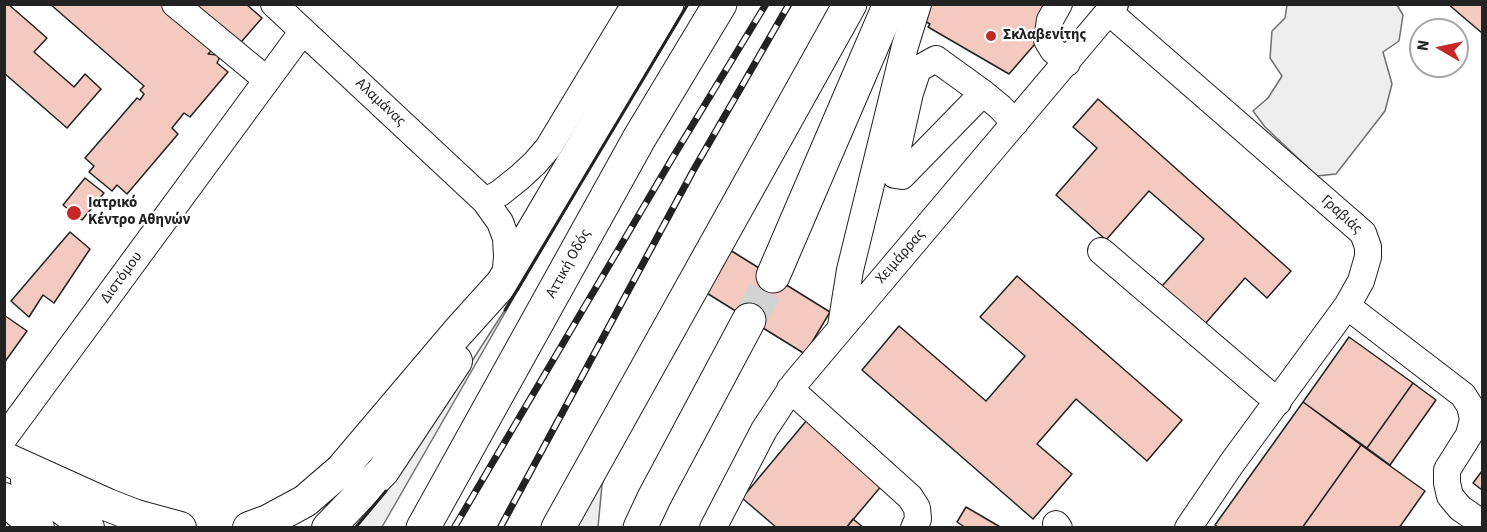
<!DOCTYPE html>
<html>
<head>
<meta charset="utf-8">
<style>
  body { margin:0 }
  #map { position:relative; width:1487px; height:532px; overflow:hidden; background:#fff; font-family:"Source Sans 3",sans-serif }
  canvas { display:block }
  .frame { position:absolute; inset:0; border:6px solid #222; pointer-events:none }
  .north { position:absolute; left:1409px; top:18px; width:60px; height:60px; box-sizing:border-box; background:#fff; border:2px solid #a7a7a7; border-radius:50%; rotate:279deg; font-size:16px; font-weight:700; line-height:24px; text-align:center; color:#222 }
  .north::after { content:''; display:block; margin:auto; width:21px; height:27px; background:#c62828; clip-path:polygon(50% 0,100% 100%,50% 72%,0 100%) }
</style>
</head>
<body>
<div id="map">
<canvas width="1487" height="532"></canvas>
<div class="frame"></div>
<div class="north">N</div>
</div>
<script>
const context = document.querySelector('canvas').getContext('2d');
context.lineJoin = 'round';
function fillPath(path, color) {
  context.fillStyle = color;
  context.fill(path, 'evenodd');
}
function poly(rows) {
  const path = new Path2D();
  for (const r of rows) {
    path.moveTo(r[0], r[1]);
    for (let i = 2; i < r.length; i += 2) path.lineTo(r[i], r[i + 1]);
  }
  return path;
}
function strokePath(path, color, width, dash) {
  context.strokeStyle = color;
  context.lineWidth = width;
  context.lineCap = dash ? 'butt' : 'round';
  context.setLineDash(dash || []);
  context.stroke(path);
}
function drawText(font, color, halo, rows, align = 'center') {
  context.font = font + ' "Source Sans 3",sans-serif';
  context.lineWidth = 4.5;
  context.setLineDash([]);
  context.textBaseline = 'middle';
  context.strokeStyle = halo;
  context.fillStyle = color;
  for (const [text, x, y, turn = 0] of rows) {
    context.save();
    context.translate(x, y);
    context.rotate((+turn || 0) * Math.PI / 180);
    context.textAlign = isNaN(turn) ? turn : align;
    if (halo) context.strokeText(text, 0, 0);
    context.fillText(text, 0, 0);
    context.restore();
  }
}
const green = poly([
  [1287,5,1397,5,1403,15,1399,41,1383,52,1392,84,1385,111,1336,174,1317,176,1265,127,1253,111,1268,98,1282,76,1270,58,1272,31,1285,18,1287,5],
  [521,285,382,527,355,528,375,505,414,451,521,285],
  [611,460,602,485,598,527,570,528,611,460]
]);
fillPath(green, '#eee');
strokePath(green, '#6f6f6f', 1.5);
const building = poly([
  [4,4,8,4,47,38,34,52,74,87,85,74,101,89,67,128,4,73,4,4],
  [50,4,163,4,214,48,208,54,218,55,219,59,217,63,228,72,190,117,184,113,172,128,178,134,127,194,117,185,112,191,89,172,94,166,85,158,137,98,140,100,144,94,140,90,144,86,50,4],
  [186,4,246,4,262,18,236,48,186,4],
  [926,4,1056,4,1035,44,1009,74,928,27,930,24,919,18,926,4],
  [1448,4,1482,4,1482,33,1448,4],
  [1098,99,1291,271,1267,298,1245,278,1205,324,1162,286,1204,239,1149,191,1106,240,1056,195,1097,148,1073,127,1098,99],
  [85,178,104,193,82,220,63,205,85,178],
  [70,232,90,249,54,303,43,295,29,317,11,301,70,232],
  [730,250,830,312,805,354,705,292,730,250],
  [1017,276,1182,420,1147,461,1076,399,1037,444,1072,474,1033,519,862,370,899,326,986,401,1025,356,980,317,1017,276],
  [4,315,27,331,4,363,4,315],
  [1349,337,1413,383,1367,448,1303,402,1349,337],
  [1413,383,1436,400,1390,465,1367,448,1413,383],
  [1303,402,1361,445,1302,528,1219,528,1215,525,1303,402],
  [807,420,883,484,846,528,777,528,742,498,807,420],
  [1361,445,1425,491,1399,528,1302,528,1361,445],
  [1482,471,1482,490,1473,483,1482,471],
  [966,507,1002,528,966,528,957,522,966,507],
  [853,519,864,528,846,528,853,519]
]);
fillPath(building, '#f3c9c0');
strokePath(building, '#222', 1.5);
strokePath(poly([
  [749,320,773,276]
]), '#d3d3d3', 33, [33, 16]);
const minor = poly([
  [175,4,267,80],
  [274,4,485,201,500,222,506,238,507,257,505,279],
  [1059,4,1050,20,1047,40,1053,50,1067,63],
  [1109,12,1363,233,1368,247,1368,257,1361,281,1347,306,1232,463,1188,528],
  [936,59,983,93,902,176,895,175,893,169,910,93,918,69,936,59],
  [983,93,1000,107,1015,123],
  [485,201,500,193,520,177,535,163,548,148,635,4],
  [1101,251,1278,402],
  [1347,306,1463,395,1470,406,1473,419,1469,435,1447,470,1447,483,1450,496,1460,508,1482,523],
  [841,326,850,270,905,46,918,4],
  [790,389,910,497,917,508,918,519,914,528],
  [4,438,303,31],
  [1056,524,1059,528],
  [713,528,764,430,795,383,1115,4]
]);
const major = poly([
  [4,458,108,505,136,516,180,528],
  [27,481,88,528],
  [4,499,38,528],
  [249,528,268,521,305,501,341,470,458,332,504,281],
  [328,528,383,471,456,361]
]);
const highway = poly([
  [773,276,890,4],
  [504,281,667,4],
  [423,528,640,137,720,4],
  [558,528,850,4],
  [640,528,654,498,749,320]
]);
strokePath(minor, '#222', 28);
strokePath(major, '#222', 34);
strokePath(highway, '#222', 35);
strokePath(minor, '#fff', 26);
strokePath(major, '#fff', 32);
strokePath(highway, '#fff', 33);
const rail = poly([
  [454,528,673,157,766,4],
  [500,528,693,171,789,4]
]);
strokePath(rail, '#222', 7);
strokePath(rail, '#fff', 4.5, [14]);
strokePath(poly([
  [505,310,688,4],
  [355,528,386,491]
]), '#222', 3);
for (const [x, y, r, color] of [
  [991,36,6,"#c62828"],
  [74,213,8,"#c62828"]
]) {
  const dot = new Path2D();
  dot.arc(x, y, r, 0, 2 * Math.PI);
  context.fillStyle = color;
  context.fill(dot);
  strokePath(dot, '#fff', 2);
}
drawText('bold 15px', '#222', '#fff', [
  ["Σκλαβενίτης",1003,36],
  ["Ιατρικό",88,204],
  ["Κέντρο Αθηνών",88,221]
], 'left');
drawText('15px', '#222', '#fff', [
  ["Αλαμάνας",380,103,43],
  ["Γραβιάς",1341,215,42],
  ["Χειμάρρας",901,257,-49],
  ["Αττική Οδός",569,264,-61],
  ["Διστόμου",122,278,-54]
]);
</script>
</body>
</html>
